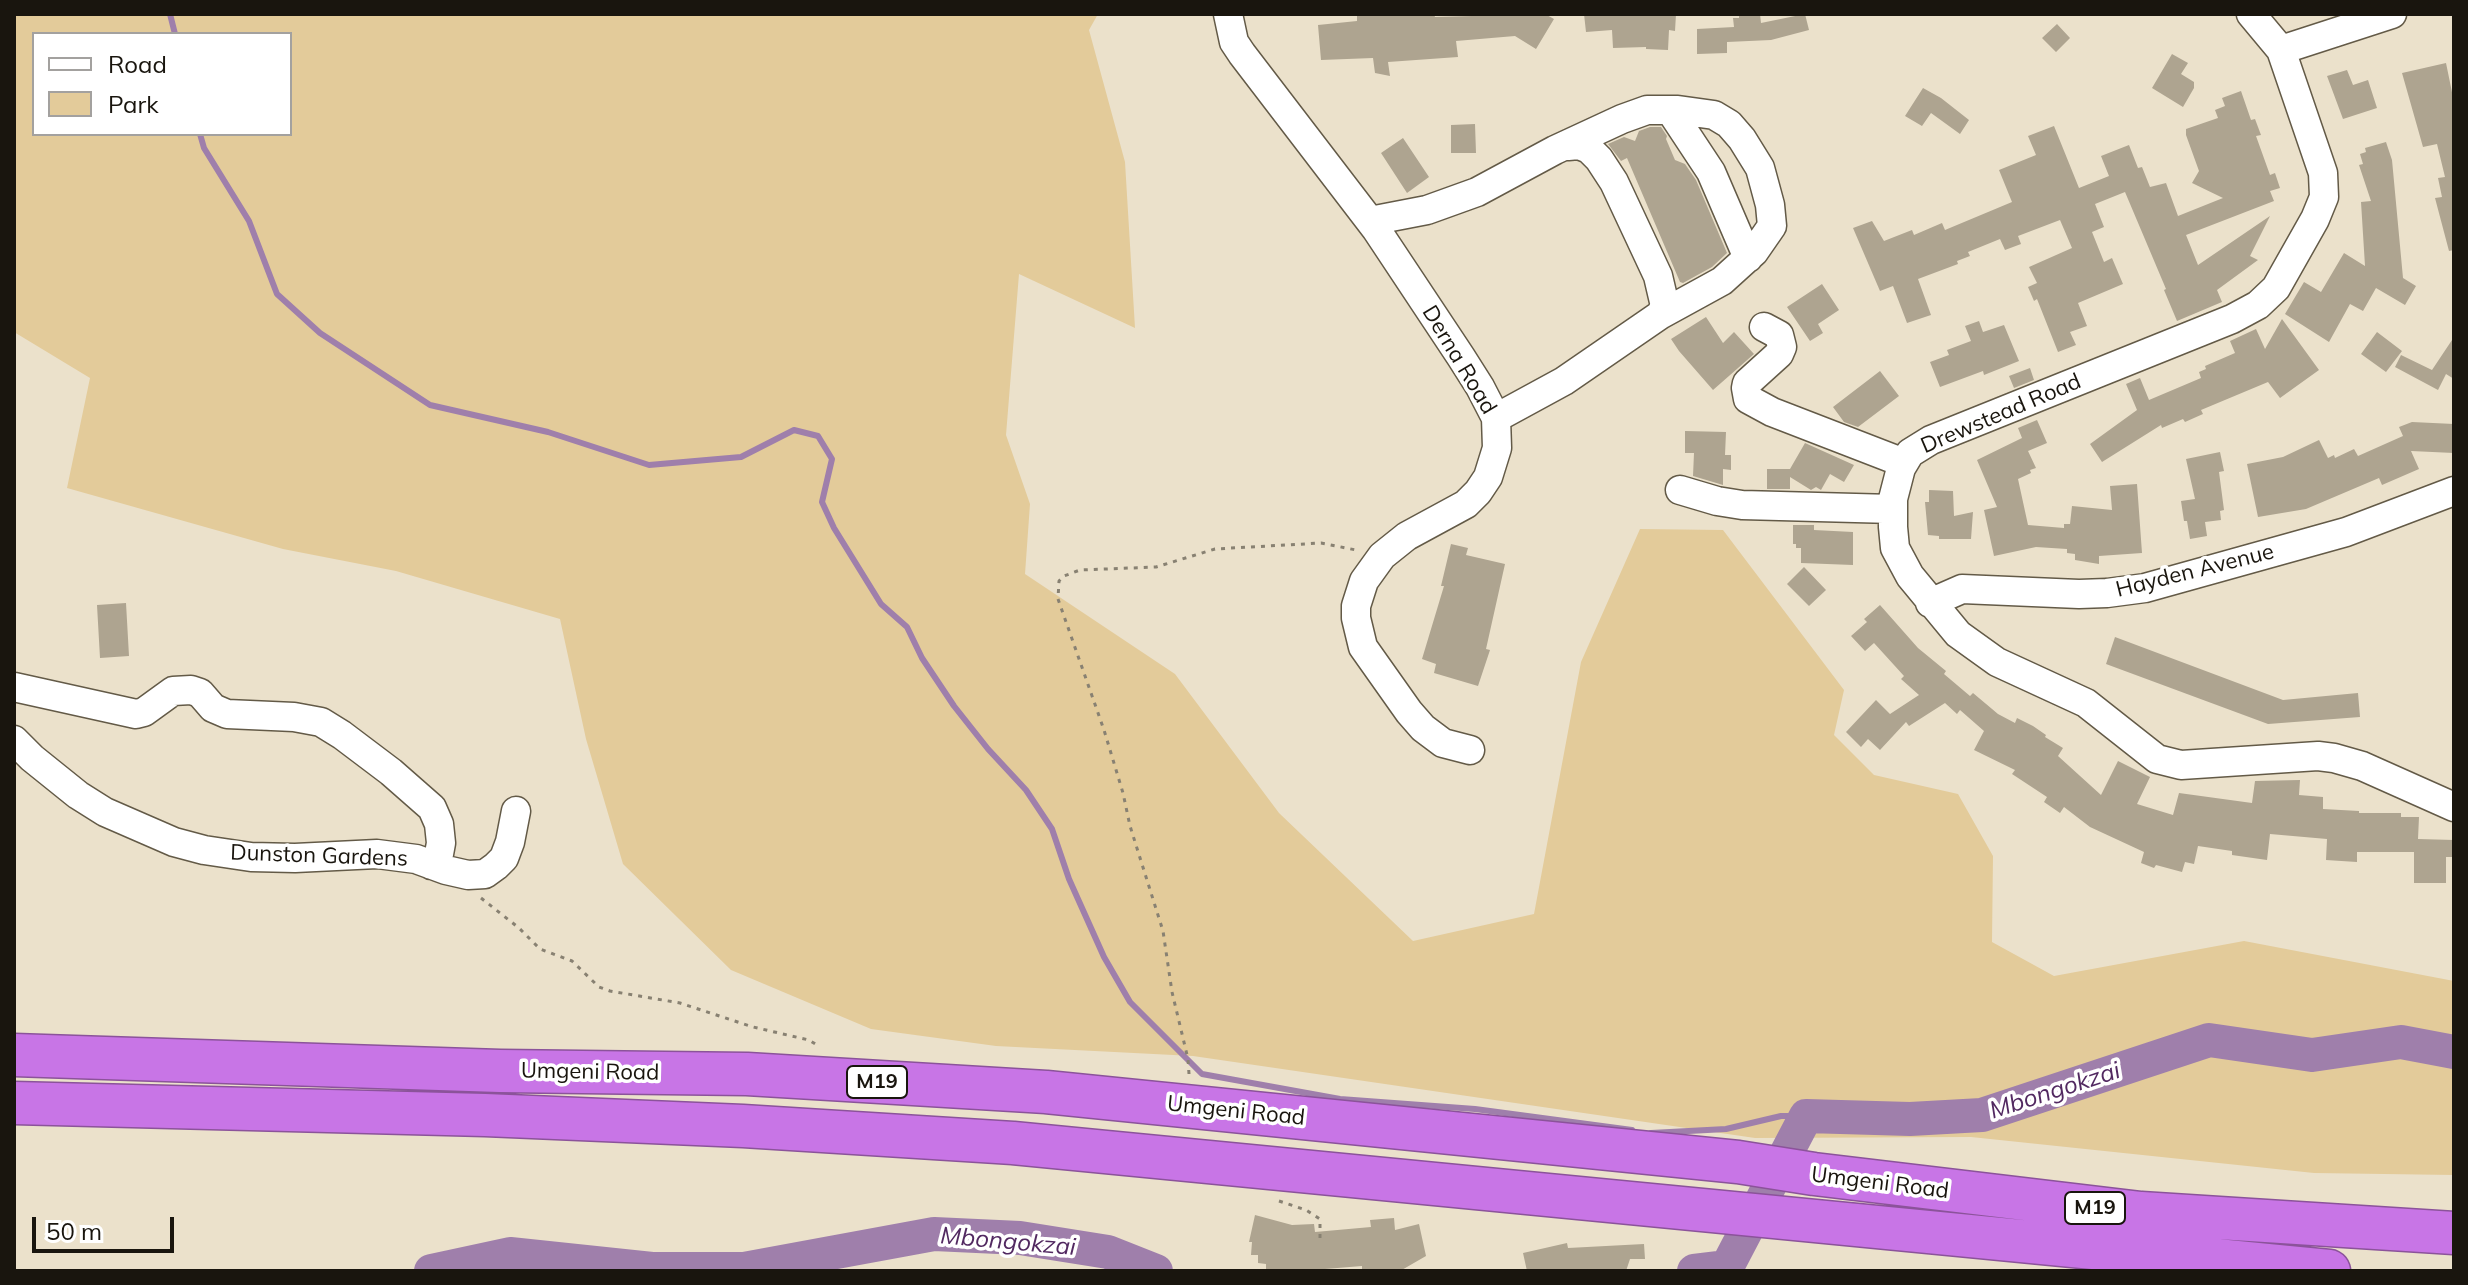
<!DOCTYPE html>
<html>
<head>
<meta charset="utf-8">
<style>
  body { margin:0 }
  #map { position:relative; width:2468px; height:1285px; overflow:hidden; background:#ebe1cb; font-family:Mulish,sans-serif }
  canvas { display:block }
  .frame { position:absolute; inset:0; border:16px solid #19150e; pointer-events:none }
  .legend { position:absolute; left:32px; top:32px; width:260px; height:104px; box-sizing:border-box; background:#fff; border:2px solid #a3a19f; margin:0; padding:10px 14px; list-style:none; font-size:24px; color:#19150e }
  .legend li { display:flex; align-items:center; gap:16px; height:40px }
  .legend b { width:40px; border:2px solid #a3a19f }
  .scale { position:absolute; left:32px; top:1217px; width:142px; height:36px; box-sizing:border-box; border:4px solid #19150e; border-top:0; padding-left:10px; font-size:24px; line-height:28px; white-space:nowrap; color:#19150e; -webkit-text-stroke:6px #fff; paint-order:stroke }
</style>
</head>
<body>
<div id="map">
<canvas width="2468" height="1285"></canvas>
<div class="frame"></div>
<ul class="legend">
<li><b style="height:10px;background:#fff"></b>Road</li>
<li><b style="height:22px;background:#e3cb9a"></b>Park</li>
</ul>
<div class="scale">50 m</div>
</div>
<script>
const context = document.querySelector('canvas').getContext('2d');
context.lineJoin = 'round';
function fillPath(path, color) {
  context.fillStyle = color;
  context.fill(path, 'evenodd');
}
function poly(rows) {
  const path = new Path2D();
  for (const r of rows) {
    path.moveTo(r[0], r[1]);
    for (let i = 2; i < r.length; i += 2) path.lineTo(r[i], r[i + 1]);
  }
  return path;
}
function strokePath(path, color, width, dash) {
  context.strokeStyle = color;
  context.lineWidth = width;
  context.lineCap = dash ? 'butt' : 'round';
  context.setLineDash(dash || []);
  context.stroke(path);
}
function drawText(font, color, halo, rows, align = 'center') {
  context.font = font + ' Mulish,sans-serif';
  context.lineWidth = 7;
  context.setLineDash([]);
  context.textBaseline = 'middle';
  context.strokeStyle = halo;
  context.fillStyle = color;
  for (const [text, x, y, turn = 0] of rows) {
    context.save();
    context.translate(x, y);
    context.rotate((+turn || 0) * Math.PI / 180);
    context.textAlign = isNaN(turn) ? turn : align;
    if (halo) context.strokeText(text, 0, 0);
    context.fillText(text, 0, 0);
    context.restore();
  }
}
fillPath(poly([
  [14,14,1098,14,1089,30,1125,162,1135,328,1019,274,1006,435,1030,504,1025,574,1175,674,1279,813,1413,941,1534,914,1581,662,1640,529,1723,530,1844,690,1834,735,1874,775,1958,794,1993,856,1992,942,2054,976,2244,941,2454,981,2454,1175,2314,1173,1971,1137,1755,1138,1193,1056,996,1046,871,1029,731,970,623,864,586,739,560,619,396,571,283,549,67,488,90,378,14,332],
  [34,34,290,34,290,134,34,134]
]), '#e3cb9a');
strokePath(poly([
  [170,14,175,34],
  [200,134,204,148,249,221,277,294,320,333,430,405,548,432,649,465,741,457,794,430,818,436,832,459,822,502,834,528,881,604,907,627,922,658,954,706,988,749,1026,790,1052,829,1069,879,1104,957,1130,1002,1202,1074,1340,1099,1475,1109,1632,1130],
  [1651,1133,1726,1129,1781,1116,1806,1116]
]), '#9f7fab', 6);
strokePath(poly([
  [431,1271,510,1254,652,1269,744,1269,934,1234,1020,1238,1108,1252,1156,1271],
  [1694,1271,1727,1267,1806,1116,1910,1119,1982,1115,2209,1040,2312,1055,2401,1042,2454,1052]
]), '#9f7fab', 34);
fillPath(poly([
  [1357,14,1434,14,1435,17,1545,14,1554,19,1536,49,1515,36,1456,41,1458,57,1388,62,1390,76,1375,73,1373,58,1321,60,1318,25,1357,21],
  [1584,14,1676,14,1675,31,1669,30,1668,50,1646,49,1646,47,1613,48,1612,30,1586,32],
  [1739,14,1760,14,1761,23,1805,14,1809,30,1771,40,1727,42,1727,53,1697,54,1697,29,1734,27,1733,18,1739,18],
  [2057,24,2070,38,2056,52,2042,38],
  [2172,54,2188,63,2181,74,2194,82,2194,88,2183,107,2152,88],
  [2446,63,2454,102,2454,250,2449,251,2435,198,2442,197,2438,178,2445,177,2437,144,2423,147,2402,73],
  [2347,70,2353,85,2368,80,2377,108,2343,119,2327,76],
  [1923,88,1941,98,1969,120,1960,134,1931,113,1922,126,1905,116],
  [2241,91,2251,120,2255,119,2261,135,2256,136,2270,175,2275,173,2280,188,2270,191,2274,201,2186,235,2198,265,2270,216,2250,256,2258,260,2217,290,2222,302,2177,321,2164,290,2166,289,2125,192,2095,204,2104,227,2092,232,2104,262,2112,258,2123,284,2078,303,2087,326,2070,332,2076,345,2058,352,2037,299,2034,301,2028,287,2037,283,2029,267,2072,248,2060,220,2018,236,2021,244,2005,250,2000,239,1968,252,1970,256,1957,261,1958,264,1918,279,1931,315,1907,323,1893,286,1880,291,1853,228,1872,221,1884,241,1912,230,1914,235,1942,223,1945,230,2012,202,1999,170,2036,155,2028,136,2054,126,2079,188,2109,176,2101,156,2129,145,2138,168,2142,167,2150,187,2166,183,2178,216,2223,198,2192,183,2199,171,2186,135,2186,129,2218,118,2215,110,2225,106,2222,98],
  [1475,124,1476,153,1451,153,1451,125],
  [1650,127,1661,127,1667,136,1666,139,1675,160,1685,164,1696,180,1727,253,1712,267,1683,283,1680,282,1627,158,1621,161,1608,144,1624,137,1635,141,1639,131],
  [1403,138,1429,177,1407,193,1381,153],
  [2386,142,2392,160,2403,278,2416,286,2405,305,2376,288,2363,311,2350,304,2329,342,2285,314,2304,282,2321,292,2344,253,2365,266,2361,202,2371,201,2359,165,2363,164,2360,154,2366,152,2365,148],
  [1822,284,1839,310,1818,324,1823,333,1810,341,1787,307],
  [1706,317,1723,343,1734,332,1754,354,1713,390,1679,351,1671,339],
  [2282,319,2319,370,2280,398,2268,382,2201,410,2203,414,2185,422,2183,419,2162,428,2161,425,2102,462,2090,444,2137,410,2126,384,2140,378,2149,400,2201,378,2199,372,2206,369,2205,366,2235,353,2230,341,2256,329,2265,349],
  [1979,321,1983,332,2004,325,2019,361,1984,375,1983,371,1940,387,1930,362,1949,355,1947,350,1971,341,1965,326],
  [2377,332,2402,351,2386,372,2361,354],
  [2454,337,2454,379,2446,374,2438,390,2395,367,2401,355,2432,370],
  [2030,368,2034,380,2014,388,2009,376],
  [1880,371,1899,396,1858,427,1844,422,1833,407],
  [2037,420,2047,443,2028,451,2036,468,2030,470,2031,473,2018,479,2028,525,2064,528,2064,524,2070,524,2072,506,2112,510,2110,486,2137,484,2142,553,2099,556,2099,564,2075,560,2075,554,2067,553,2067,549,2036,547,1994,556,1984,510,1997,507,1977,460,2022,438,2018,428],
  [2412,422,2454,424,2454,453,2411,451,2419,469,2382,485,2379,478,2306,509,2258,517,2247,464,2283,457,2319,440,2328,458,2334,455,2335,458,2354,449,2358,456,2403,436,2399,427],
  [1685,431,1726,432,1725,455,1731,455,1731,470,1723,469,1723,485,1693,476,1694,453,1685,453],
  [1805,443,1854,465,1844,482,1830,474,1821,490,1816,487,1811,490,1790,477,1790,489,1767,489,1767,469,1790,469],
  [2220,452,2224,471,2219,472,2224,510,2220,511,2221,520,2205,522,2207,536,2190,539,2187,521,2184,521,2181,501,2195,499,2186,459],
  [1929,490,1953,491,1954,516,1973,512,1971,539,1939,539,1939,536,1928,535,1925,502,1929,502],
  [1793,525,1814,525,1814,530,1853,532,1853,565,1801,563,1801,548,1796,548,1796,544,1793,544],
  [1451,544,1468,548,1466,555,1505,564,1486,649,1490,650,1478,686,1434,673,1436,664,1422,659,1444,586,1441,586],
  [1804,567,1826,590,1809,606,1787,584],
  [126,603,129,656,100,658,97,605],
  [1880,605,1918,648,1946,671,1944,674,1970,696,1973,693,1998,714,2015,723,2017,718,2033,726,2046,735,2045,737,2063,748,2058,756,2101,795,2118,761,2150,777,2137,804,2173,815,2179,793,2252,803,2255,781,2300,780,2299,795,2323,797,2323,809,2359,811,2359,813,2401,813,2401,817,2419,817,2418,839,2454,840,2454,857,2446,857,2446,883,2414,883,2414,852,2357,852,2357,862,2326,860,2327,839,2270,834,2267,860,2232,855,2232,851,2198,846,2194,864,2185,862,2182,872,2156,865,2154,868,2141,863,2144,852,2090,827,2064,807,2060,813,2044,802,2047,797,2012,774,2015,770,1974,750,1984,731,1960,710,1957,714,1945,703,1909,726,1906,722,1880,750,1868,739,1861,747,1846,732,1876,700,1890,714,1919,695,1901,679,1904,676,1874,643,1865,651,1851,636,1867,622,1864,619],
  [2115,637,2283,700,2358,693,2360,717,2268,724,2106,664],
  [1255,1215,1292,1225,1314,1224,1315,1232,1371,1227,1370,1220,1394,1218,1395,1230,1419,1224,1426,1256,1400,1271,1362,1271,1362,1266,1325,1269,1325,1271,1266,1271,1266,1264,1258,1263,1258,1255,1251,1255,1252,1242,1249,1242],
  [1567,1243,1568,1248,1644,1244,1645,1259,1630,1259,1626,1271,1527,1271,1523,1253]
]), '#aea490');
const minor = poly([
  [1228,14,1234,42,1242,54,1376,229,1461,357,1480,387,1496,418,1497,448,1488,477,1478,492,1466,504,1407,536,1382,556,1364,581,1356,606,1356,618,1363,647,1409,712,1423,728,1443,743,1470,750],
  [2251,14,2281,50,2323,173,2324,197,2315,219,2276,288,2258,305,2232,319,1931,440,1910,453,1901,468,1893,499,1893,527,1895,548,1910,576,1958,634,1997,662,2086,703,2157,759,2181,765,2318,756,2334,758,2362,766,2454,807],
  [2281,50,2392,14],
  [1670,110,1711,172,1748,258],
  [1568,146,1579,145,1589,149,1599,159,1614,182,1658,276,1665,306,1660,315],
  [1370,221,1427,210,1477,192,1555,150,1622,119,1647,110,1678,110,1714,115,1729,124,1742,139,1760,168,1770,205,1772,226,1754,252,1722,281,1660,315,1564,381,1496,418],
  [1764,327,1779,335,1782,347,1779,354,1747,383,1746,388,1748,399,1772,412,1904,463],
  [1680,490,1717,501,1742,505,1893,509],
  [1930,603,1962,589,2079,594,2107,593,2145,588,2346,532,2454,491],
  [14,687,136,714,144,712,173,691,191,690,200,693,213,708,227,714,294,717,321,722,342,735,391,772,432,808,439,824,441,843,439,854,431,865],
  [14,740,32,758,78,795,105,812,174,842,204,850,251,857,295,858,377,854,416,859,446,870,468,875,485,874,496,866,504,858,510,842,516,811]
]);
const highway = poly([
  [14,1055,500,1071,747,1074,1046,1092,1738,1162,1814,1174,2141,1213,2454,1233],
  [14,1103,485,1115,743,1126,1013,1143,2329,1271]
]);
strokePath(minor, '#635a47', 31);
strokePath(highway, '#8b539a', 45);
strokePath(poly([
  [481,898,519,928,540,949,572,961,599,987,610,991,680,1003,753,1027,809,1040,820,1047],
  [1189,1074,1188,1059,1172,992,1163,931,1130,826,1123,793,1104,730,1058,599,1059,581,1064,576,1080,570,1156,567,1215,549,1321,543,1356,550],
  [1279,1201,1306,1210,1320,1219,1320,1238]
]), '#888172', 3, [4, 6]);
strokePath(minor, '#fff', 28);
strokePath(highway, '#c875e6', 42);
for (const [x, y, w] of [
  [877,1082,60],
  [2095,1208,60]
]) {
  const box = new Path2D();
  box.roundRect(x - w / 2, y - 16, w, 32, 6);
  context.fillStyle = '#fff';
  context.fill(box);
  strokePath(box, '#19150e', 2);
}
drawText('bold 20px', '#19150e', null, [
  ["M19",877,1082],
  ["M19",2095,1208]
]);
drawText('22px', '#19150e', '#fff', [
  ["Derna Road",1459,360,59],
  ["Drewstead Road",2001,414,-23],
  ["Hayden Avenue",2195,571,-14],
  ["Dunston Gardens",319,856,2],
  ["Umgeni Road",590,1072,1],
  ["Umgeni Road",1236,1111,6],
  ["Umgeni Road",1880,1183,7]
]);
drawText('italic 24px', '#522961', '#fff', [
  ["Mbongokzai",2055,1091,-18],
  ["Mbongokzai",1008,1242,5]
]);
</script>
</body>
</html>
